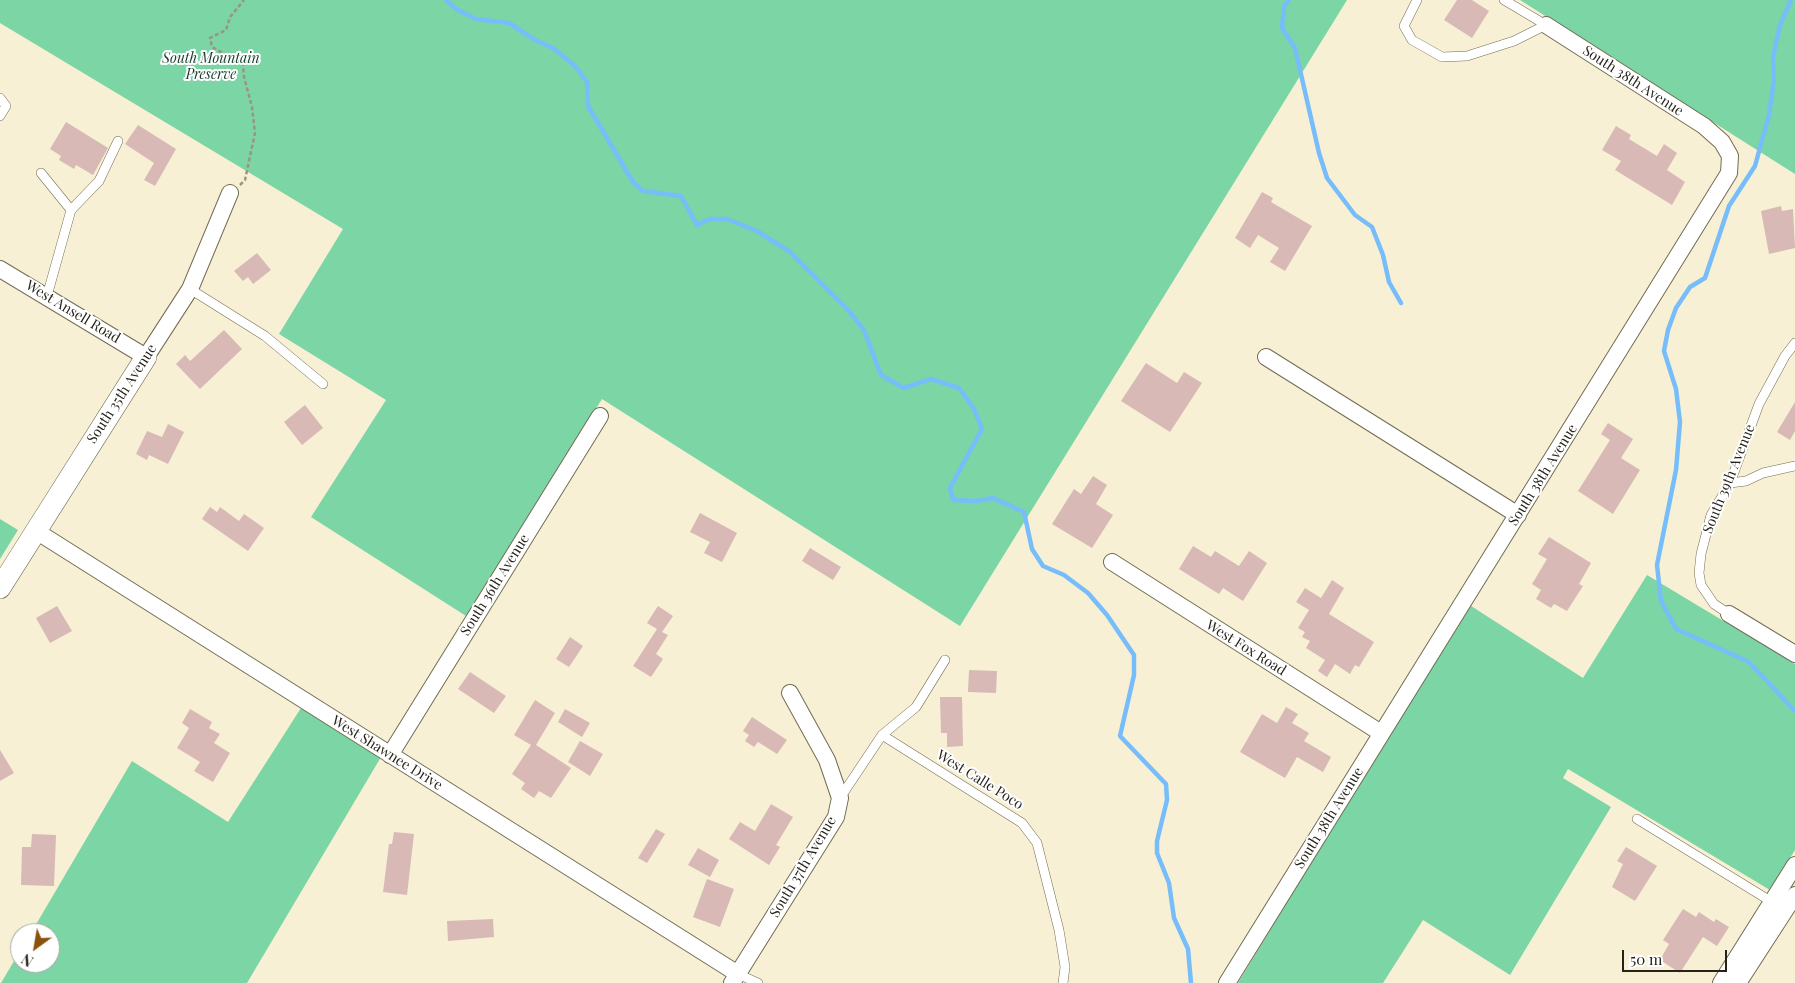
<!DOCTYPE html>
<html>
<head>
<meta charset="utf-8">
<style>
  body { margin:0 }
  #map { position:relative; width:1795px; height:983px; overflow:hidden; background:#f7f0d5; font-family:"Playfair Display",serif }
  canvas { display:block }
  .north { position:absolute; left:10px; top:923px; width:50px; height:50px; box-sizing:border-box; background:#fff; border:1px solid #a8a7a3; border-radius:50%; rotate:212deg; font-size:14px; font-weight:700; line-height:20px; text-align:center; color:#252218 }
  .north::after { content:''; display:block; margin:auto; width:18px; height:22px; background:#8c520d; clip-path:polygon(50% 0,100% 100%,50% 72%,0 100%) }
  .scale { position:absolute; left:1622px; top:950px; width:105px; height:22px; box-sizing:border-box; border:2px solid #252218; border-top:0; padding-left:6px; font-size:15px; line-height:18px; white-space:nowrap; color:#252218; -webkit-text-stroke:4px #fff; paint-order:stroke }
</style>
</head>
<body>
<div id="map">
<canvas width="1795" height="983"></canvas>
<div class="north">N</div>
<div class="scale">50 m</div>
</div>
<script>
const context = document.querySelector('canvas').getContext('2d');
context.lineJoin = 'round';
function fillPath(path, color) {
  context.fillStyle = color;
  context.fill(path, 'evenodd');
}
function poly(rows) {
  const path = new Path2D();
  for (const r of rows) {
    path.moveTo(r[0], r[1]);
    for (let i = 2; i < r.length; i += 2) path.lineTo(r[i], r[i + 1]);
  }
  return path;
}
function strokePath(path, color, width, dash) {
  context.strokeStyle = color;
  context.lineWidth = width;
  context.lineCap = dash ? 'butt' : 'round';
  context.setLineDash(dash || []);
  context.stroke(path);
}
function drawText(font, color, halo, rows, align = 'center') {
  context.font = font + ' "Playfair Display",serif';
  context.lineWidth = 4;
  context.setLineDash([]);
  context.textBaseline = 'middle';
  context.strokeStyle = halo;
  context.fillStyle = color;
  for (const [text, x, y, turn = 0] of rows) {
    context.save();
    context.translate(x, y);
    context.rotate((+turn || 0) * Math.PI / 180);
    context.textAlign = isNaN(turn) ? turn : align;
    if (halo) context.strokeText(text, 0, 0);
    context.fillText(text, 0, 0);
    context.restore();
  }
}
fillPath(poly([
  [0,0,1347,0,960,626,602,399,466,616,311,517,386,400,279,334,343,229,0,23],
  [1520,0,1795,0,1795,174],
  [0,519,18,530,0,559],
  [1647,575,1795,664,1795,850,1770,890,1568,769,1563,778,1611,807,1510,975,1423,920,1383,983,1238,983,1468,604,1583,678],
  [301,708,381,757,247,983,1,983,20,951,20,963,50,963,50,933,31,933,132,761,228,822]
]), '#7bd5a4');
strokePath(poly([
  [446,0,456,9,476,19,509,23,535,40,553,48,575,66,587,82,588,106,633,182,643,191,681,196,697,225,710,219,727,219,757,231,790,252,848,310,864,330,881,375,904,388,931,379,959,388,974,409,982,429,950,488,953,500,976,501,993,498,1024,512,1032,549,1043,566,1064,575,1088,593,1107,615,1134,655,1134,675,1120,736,1166,784,1167,800,1157,841,1157,853,1169,883,1174,918,1188,949,1191,983],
  [1289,0,1284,6,1282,28,1295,48,1319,153,1327,178,1355,215,1372,227,1383,255,1389,282,1401,303],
  [1791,0,1780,25,1773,57,1774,80,1769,115,1755,166,1729,206,1705,278,1690,287,1676,308,1668,330,1664,351,1676,389,1680,422,1676,470,1657,565,1661,601,1676,629,1749,662,1795,711]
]), '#77bdfa', 4.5);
fillPath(poly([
  [1457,0,1472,0,1489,11,1472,38,1444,20],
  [66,122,108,148,93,175,76,165,74,169,59,160,61,156,50,149],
  [138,125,176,149,155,186,144,180,154,163,125,144],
  [1616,126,1631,135,1629,139,1657,156,1664,144,1677,153,1667,170,1685,182,1672,205,1615,170,1621,161,1602,150],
  [1262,192,1273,198,1271,202,1312,226,1285,271,1270,262,1279,248,1258,235,1250,248,1235,238],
  [1781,206,1782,211,1793,209,1795,248,1769,254,1761,211],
  [257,253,271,270,253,284,248,277,243,281,234,271],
  [224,330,242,349,200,389,176,364,185,355,190,361],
  [1146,363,1177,383,1184,372,1202,383,1170,432,1121,401],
  [1795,402,1795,431,1790,440,1777,432],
  [305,405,323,428,302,445,284,422],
  [1608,423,1633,439,1621,458,1640,470,1613,514,1578,491,1610,440,1601,434],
  [168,424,184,432,168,464,149,455,147,460,136,454,147,431,162,437],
  [1093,476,1107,485,1096,504,1113,515,1092,548,1052,524,1074,489,1081,494],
  [210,507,217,512,220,507,239,521,244,514,264,528,248,551,202,519],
  [700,513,737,533,722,562,704,553,710,542,690,532],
  [1549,537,1591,563,1579,584,1583,586,1567,611,1554,604,1551,608,1536,599,1541,590,1532,584,1547,559,1538,554],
  [1193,546,1211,557,1215,551,1239,566,1249,551,1267,563,1243,601,1223,588,1219,594,1179,569],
  [810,548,841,567,833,580,802,561],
  [1332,580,1344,588,1329,614,1374,642,1359,667,1355,665,1350,674,1335,664,1327,677,1318,671,1325,660,1306,648,1310,641,1302,637,1305,632,1298,628,1309,610,1296,602,1305,588,1321,598],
  [57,606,72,631,50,643,36,618],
  [658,606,673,616,662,632,668,635,656,654,663,659,651,677,633,666,657,629,647,623],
  [570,637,583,646,569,667,556,659],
  [969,670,997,671,996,693,968,692],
  [470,672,506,696,494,713,458,689],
  [940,697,962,697,963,746,947,747,947,733,941,733],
  [535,700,555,713,536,745,571,768,551,798,539,791,534,798,521,789,525,783,512,774,531,745,514,735],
  [1286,707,1298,714,1292,723,1309,733,1304,741,1331,757,1323,772,1297,757,1285,778,1240,752,1262,714,1277,723],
  [190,709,212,722,209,728,220,734,214,743,230,753,213,782,194,771,200,762,177,748,189,728,182,723],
  [565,709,590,723,582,737,558,722],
  [752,717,787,740,777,754,758,742,754,747,745,741,749,735,743,731],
  [580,741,603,754,590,776,568,762],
  [0,750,14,773,0,781],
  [771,804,793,817,776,845,780,847,769,865,729,839,740,822,755,831],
  [656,829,665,834,647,863,638,858],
  [394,832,414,834,407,895,383,892,389,844,392,844],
  [32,834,56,835,54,886,21,885,22,847,31,847],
  [1626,847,1657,866,1635,901,1612,887,1623,864,1617,861],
  [698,848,719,860,710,877,688,865],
  [707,879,734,889,720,927,693,917],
  [1683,909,1696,917,1699,912,1714,922,1716,919,1729,927,1717,946,1703,937,1680,973,1660,960,1669,944,1663,940],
  [493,919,494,937,448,941,447,921]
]), '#d8b9b6');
const service = poly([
  [1417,0,1404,26,1412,40,1442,57,1467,56,1514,41,1546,25],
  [1504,0,1546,25],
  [0,98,6,106,0,116],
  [41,173,71,210],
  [190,289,265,336,323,384],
  [47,296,71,210,99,181,118,141],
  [1730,483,1746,481,1763,473,1795,466],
  [1729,614,1714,604,1701,585,1699,573,1701,554,1711,515,1730,483,1759,404,1785,356,1795,343],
  [882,735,1022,823,1037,843,1059,930,1065,967,1063,983],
  [840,798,882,735,916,707,945,660],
  [1637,819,1772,902],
  [738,974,758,983]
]);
const minor = poly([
  [0,269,146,357,190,289,230,193],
  [1266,357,1518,515],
  [36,531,738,974],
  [1112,562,1381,733],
  [1729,614,1795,654],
  [390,755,600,416],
  [732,983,836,817,840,798,827,760,790,693],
  [1227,983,1729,173,1730,156,1722,142,1704,126,1546,25],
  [1721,983,1795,865],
  [1738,983,1795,895]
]);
const tertiary = poly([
  [0,588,146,357]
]);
strokePath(service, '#726c54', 10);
strokePath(minor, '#726c54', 18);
strokePath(tertiary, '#726c54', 22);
strokePath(poly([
  [240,185,245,180,255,133,252,107,244,77,243,64,212,47,210,38,226,30,230,17,244,0]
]), '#9a9581', 2.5, [4, 2.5]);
strokePath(service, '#fff', 9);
strokePath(minor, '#fff', 16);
strokePath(tertiary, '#fff', 21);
drawText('italic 14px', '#143c28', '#fff', [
  ["South Mountain",211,59],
  ["Preserve",211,75]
]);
drawText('14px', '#252218', '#fff', [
  ["South 38th Avenue",1633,81,33],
  ["West Ansell Road",73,312,31],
  ["South 35th Avenue",122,394,-57],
  ["South 38th Avenue",1543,475,-58],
  ["South 39th Avenue",1729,479,-68],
  ["South 36th Avenue",495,585,-58],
  ["West Fox Road",1246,648,32],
  ["West Shawnee Drive",387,753,32],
  ["West Calle Poco",980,780,32],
  ["South 38th Avenue",1329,818,-58],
  ["South 37th Avenue",803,867,-59]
]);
</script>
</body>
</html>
